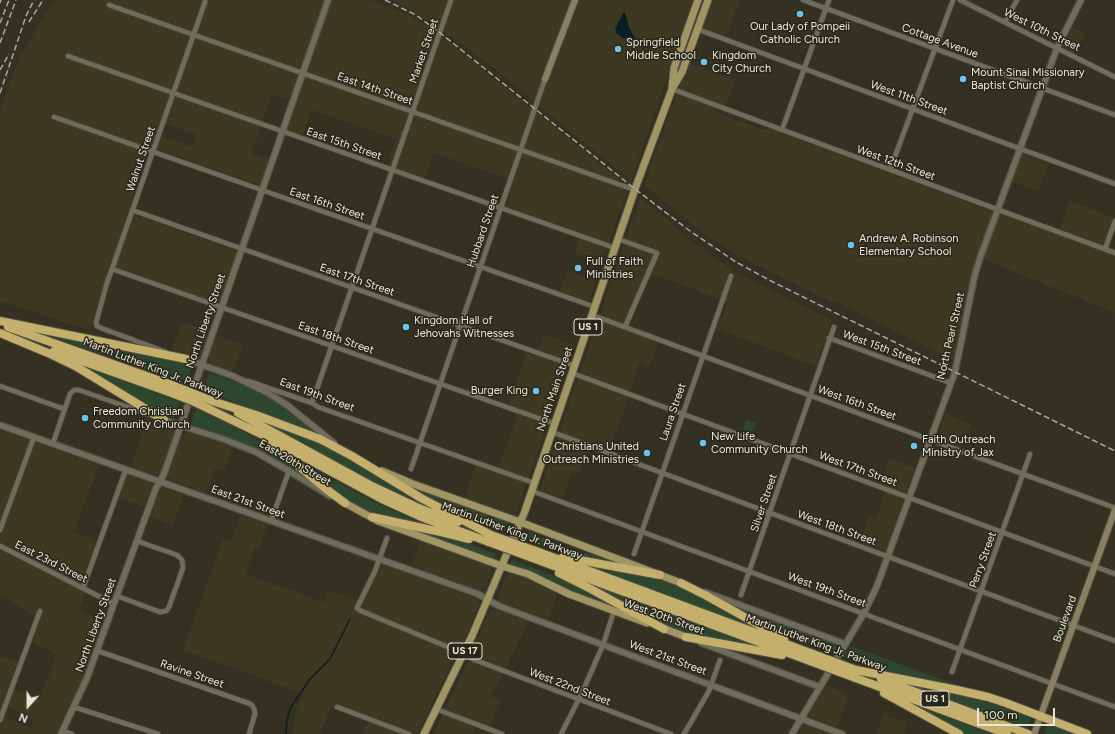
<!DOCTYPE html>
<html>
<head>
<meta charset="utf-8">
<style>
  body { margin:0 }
  #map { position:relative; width:1115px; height:734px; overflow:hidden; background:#343122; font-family:Figtree,sans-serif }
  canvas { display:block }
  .north { position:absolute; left:8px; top:686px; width:40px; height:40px; -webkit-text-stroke:3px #2a2718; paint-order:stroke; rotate:201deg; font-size:11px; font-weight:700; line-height:16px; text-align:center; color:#e8e7dd }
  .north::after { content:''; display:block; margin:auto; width:14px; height:18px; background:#e8e7dd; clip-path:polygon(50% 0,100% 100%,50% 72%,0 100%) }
  .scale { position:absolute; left:977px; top:708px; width:78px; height:18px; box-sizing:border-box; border:2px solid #e8e7dd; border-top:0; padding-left:5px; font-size:12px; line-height:14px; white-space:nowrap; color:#e8e7dd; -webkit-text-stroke:3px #2a2718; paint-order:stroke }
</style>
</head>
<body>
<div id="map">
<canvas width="1115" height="734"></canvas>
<div class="north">N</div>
<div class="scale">100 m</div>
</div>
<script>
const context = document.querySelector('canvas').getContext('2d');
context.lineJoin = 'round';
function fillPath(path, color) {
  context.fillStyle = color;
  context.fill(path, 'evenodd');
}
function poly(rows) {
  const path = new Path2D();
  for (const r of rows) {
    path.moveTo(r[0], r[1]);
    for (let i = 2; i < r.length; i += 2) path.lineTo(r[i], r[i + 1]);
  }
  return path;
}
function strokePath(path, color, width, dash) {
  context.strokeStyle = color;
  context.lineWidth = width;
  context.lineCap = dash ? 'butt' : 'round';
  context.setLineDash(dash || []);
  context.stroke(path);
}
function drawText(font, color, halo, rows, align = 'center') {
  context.font = font + ' Figtree,sans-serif';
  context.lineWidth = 3;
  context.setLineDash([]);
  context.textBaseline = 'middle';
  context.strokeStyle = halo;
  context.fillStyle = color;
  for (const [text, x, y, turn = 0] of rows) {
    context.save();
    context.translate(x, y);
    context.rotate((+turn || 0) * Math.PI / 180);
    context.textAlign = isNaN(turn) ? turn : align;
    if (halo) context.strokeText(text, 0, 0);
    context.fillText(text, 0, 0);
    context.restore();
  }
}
fillPath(poly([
  [58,0,324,0,289,100,272,95,251,153,269,160,260,185,150,147,128,212,238,252,219,304,110,265,104,282,92,327,88,330,0,301,0,111,20,55,52,4],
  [165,123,196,135,192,147,161,136],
  [331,0,370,0,409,15,432,29,619,179,627,191,602,263,574,253,582,233,506,206,513,181,434,153,425,178,388,165,396,139,312,110,303,135,287,130],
  [392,0,695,0,631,180,533,101,497,70,446,33,407,7],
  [710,0,740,0,724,43,698,34],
  [1072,27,1085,33,1075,53,1063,47],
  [688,63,735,80,725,106,715,112,762,129,770,129,993,212,974,265,954,360,834,300,832,302,739,256,703,233,644,185],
  [1022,154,1049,164,1039,191,1012,182],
  [640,198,667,219,689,240,737,273,832,320,816,366,718,329,727,302,650,273,628,324,661,336,649,367,639,363,631,388,629,399,609,449,591,442,579,474,572,472,563,498,540,490],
  [1070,201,1115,218,1115,230,1109,247,1115,249,1115,313,983,259,1002,208,1060,229],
  [568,271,596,280,589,301,560,291],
  [182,322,210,331,199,360,171,351],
  [544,334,574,345,517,511,514,513,506,514,465,498,478,459,499,466,518,415,507,411,526,353,536,356],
  [216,335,243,345,232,372,212,365,209,362,209,355],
  [946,414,971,424,966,436,965,436,961,447,937,438],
  [148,418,172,427,174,430,174,435,161,471,158,475,154,475,131,466],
  [0,430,99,465,74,532,97,541,82,583,89,587,79,610,104,623,80,687,57,734,0,734,0,656,24,664,14,690,40,700,56,654,32,642,40,621,2,595,0,599],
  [8,708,34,719,31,728,5,717],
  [189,430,233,446,224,471,215,468,206,493,171,480,168,476,179,442,184,433,186,431],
  [889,459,915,468,885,551,860,542,870,516,876,518,888,487,880,484],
  [126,475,149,482,151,484,152,487,144,507,119,498],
  [161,488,163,488,184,495,173,525,150,516],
  [241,515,267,525,259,549,255,547,245,574,324,602,329,590,357,600,376,563,475,598,478,602,478,607,461,649,455,657,417,734,363,734,368,721,331,707,320,734,294,734,294,724,296,708,304,694,183,650,223,539,231,542],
  [421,539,440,546,451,552,489,565,491,567,492,572,485,588,479,590,412,566],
  [515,573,523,575,558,592,548,619,499,601,498,598,505,578,510,574],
  [494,610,497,610,529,622,491,696,500,700,487,731,476,727,472,734,433,734,471,656,488,614,490,611],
  [827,685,849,695,837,727,809,716],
  [883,714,908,723,904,734,876,734],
  [804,725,806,725,826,733,825,734,798,734]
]), '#3c3822');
fillPath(poly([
  [37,332,165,358,192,366,187,381,134,365],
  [84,367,180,402,174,418,173,418,161,414],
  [209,373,253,388,263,392,286,408,321,436,243,406,204,388],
  [196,409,226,422,259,441,288,462,315,485,253,448,191,424],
  [746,420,756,423,752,433,743,430],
  [271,423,331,448,420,501,403,495,370,480,270,425],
  [297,460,370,500,408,517,429,525,429,527,379,515,357,507,345,500],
  [406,484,509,522,505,531,466,517,455,512,408,487],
  [395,524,462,541,496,554,493,559],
  [526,532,529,532,578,552,596,555,638,569,563,553,522,537,523,534],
  [512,560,568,581,623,611,589,600,512,566,511,564],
  [574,561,650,577,663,581,689,590,756,628],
  [579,579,650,607,761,648,706,639,685,633,660,624],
  [716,598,835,643,836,649,834,653,781,633],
  [850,646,968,689,901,677,883,671,844,656],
  [894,680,948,691,1000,704,1031,717,1028,728],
  [908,703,991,734,964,734,945,724],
  [1047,724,1053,725,1076,734,1045,734,1044,733]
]), '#2d472e');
fillPath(poly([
  [623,13,625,13,629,27,634,37,638,41,637,42,623,38,617,34,615,29]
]), '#081e26');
strokePath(poly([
  [286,734,287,720,291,707,310,679,330,659,350,619]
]), '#081e26', 1.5);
const minor = poly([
  [803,0,1115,115],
  [960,0,1115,77],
  [109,5,635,190],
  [1005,22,1017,0],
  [697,29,1115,184],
  [68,56,615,248],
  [672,89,1115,253],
  [54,117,595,307],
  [782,130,829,0],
  [890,170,953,0],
  [132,210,575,366],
  [618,239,657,253,625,327],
  [1105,249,1115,221],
  [112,269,555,424],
  [592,315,1115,508],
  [829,338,951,383],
  [166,352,101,328,97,326,96,323,106,286,205,2],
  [572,373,1115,574],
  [248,381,312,403,318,407,534,483],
  [0,386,64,409],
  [312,403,451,0],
  [552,432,1115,641],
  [53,443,70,394,74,390,79,390,153,416],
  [411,469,545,79],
  [532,491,1115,707],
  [271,521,289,471],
  [0,530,34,437],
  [387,538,375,571,357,608,361,611,453,649,475,660,671,734],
  [0,546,114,604],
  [634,554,731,276],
  [83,588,126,469],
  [741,595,834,327],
  [117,596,160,612,166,611,169,607,183,568,182,560,177,555,137,541],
  [98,651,248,703,252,705,254,709,255,714,249,734],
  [952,672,1030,454],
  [74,707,158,734],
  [337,707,409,734],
  [436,709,502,734],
  [0,720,40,611],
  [63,731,72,734],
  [561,734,582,693,603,645,614,611],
  [684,734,709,691,720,660]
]);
const tertiary = poly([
  [186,359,233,376,268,393,287,405,334,443],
  [164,420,223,439,256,452,289,471,330,496],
  [0,425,478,594,497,605,507,609,842,734],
  [705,592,845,644],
  [701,643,820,687],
  [61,734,87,678,156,488,160,482,165,471,328,0],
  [792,734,864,613,877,586,955,372,975,274,980,258,1057,48,1081,0]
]);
const secondary = poly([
  [545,79,575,0],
  [1034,734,1115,510]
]);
const primary = poly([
  [672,87,674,68,698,0],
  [382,471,413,484,520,522,681,583],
  [345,503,378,521,392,526,502,566,528,574,569,594,647,623],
  [660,627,686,637],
  [424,734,472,636,525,511,635,189,672,89,682,72,708,0]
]);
const motorway = poly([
  [0,321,186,359],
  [8,327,172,385],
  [0,333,48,353,77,367,164,420],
  [54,351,169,392],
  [212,401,256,415,320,439,352,456,421,498,491,535],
  [209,409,267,437,382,499,424,518,489,542],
  [238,413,370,485,421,509,458,522],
  [271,443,326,489,345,503],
  [372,517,441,532,469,539],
  [533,550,813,654],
  [530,557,810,661],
  [563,557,660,575],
  [559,573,589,588,664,629],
  [681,583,705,595,784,639],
  [686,637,782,655],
  [856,670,957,690,988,697,1006,703,1087,734],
  [853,677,1007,734],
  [881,679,1028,734],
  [884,693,959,734]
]);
strokePath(minor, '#514f42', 6);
strokePath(tertiary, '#514f42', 8);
strokePath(secondary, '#514f42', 8);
strokePath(primary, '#514f42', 9);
strokePath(motorway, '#514f42', 10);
strokePath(minor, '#6f6c5b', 4.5);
strokePath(tertiary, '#6f6c5b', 5.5);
strokePath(secondary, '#888060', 6);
strokePath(primary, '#a29565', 7);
strokePath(motorway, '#c4b06c', 8);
strokePath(poly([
  [385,0,416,15,439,32,635,189,690,231,736,262,771,281,1115,451],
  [0,3,1,0],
  [29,22,43,0],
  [0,23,9,0],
  [0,43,16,0],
  [0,70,9,54],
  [0,93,19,37,26,16,34,0]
]), '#aaa99d', 1.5, [6, 3]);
const motorwayBridge = poly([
  [172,385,212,401],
  [169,392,190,400,209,409],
  [491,535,533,550],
  [489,542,530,557],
  [813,654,856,670],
  [810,661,853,677]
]);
strokePath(motorwayBridge, '#514f42', 10, []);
strokePath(motorwayBridge, '#c4b06c', 8);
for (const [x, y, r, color] of [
  [800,14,4,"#69c4f1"],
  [618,49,4,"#69c4f1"],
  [704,62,4,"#69c4f1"],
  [963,79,4,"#69c4f1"],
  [851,245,4,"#69c4f1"],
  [578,268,4,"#69c4f1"],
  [406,327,4,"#69c4f1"],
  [536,391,4,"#69c4f1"],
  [85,418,4,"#69c4f1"],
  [703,443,4,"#69c4f1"],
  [914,446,4,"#69c4f1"],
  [647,453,4,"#69c4f1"]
]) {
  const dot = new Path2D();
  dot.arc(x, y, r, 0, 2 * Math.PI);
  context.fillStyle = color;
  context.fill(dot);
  strokePath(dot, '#2a2718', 1.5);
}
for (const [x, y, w] of [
  [588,327,28],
  [465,651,34],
  [935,699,28]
]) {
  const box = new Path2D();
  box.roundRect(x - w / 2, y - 8, w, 16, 3);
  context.fillStyle = '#2a2718';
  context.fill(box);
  strokePath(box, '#e8e7dd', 1);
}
drawText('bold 10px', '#e8e7dd', null, [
  ["US 1",588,327],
  ["US 17",465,651],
  ["US 1",935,699]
]);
drawText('11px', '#e8e7dd', '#2a2718', [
  ["Our Lady of Pompeii",800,27,"center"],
  ["Catholic Church",800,40,"center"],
  ["Springfield",626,43],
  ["Middle School",626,56],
  ["Kingdom",712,56],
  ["City Church",712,69],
  ["Mount Sinai Missionary",971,73],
  ["Baptist Church",971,86],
  ["Andrew A. Robinson",859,239],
  ["Elementary School",859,252],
  ["Full of Faith",586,262],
  ["Ministries",586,275],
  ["Kingdom Hall of",414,321],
  ["Jehovahs Witnesses",414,334],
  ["Burger King",528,391,"right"],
  ["Freedom Christian",93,412],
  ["Community Church",93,425],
  ["New Life",711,437],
  ["Community Church",711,450],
  ["Faith Outreach",922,440],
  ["Ministry of Jax",922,453],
  ["Christians United",639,447,"right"],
  ["Outreach Ministries",639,460,"right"]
], 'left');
drawText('11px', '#e8e7dd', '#2a2718', [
  ["West 10th Street",1042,30,26],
  ["Cottage Avenue",940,41,20],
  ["Market Street",424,51,-71],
  ["East 14th Street",375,89,19],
  ["West 11th Street",909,98,20],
  ["East 15th Street",344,144,19],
  ["Walnut Street",141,159,-71],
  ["West 12th Street",896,163,20],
  ["East 16th Street",327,204,19],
  ["Hubbard Street",483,231,-71],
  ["East 17th Street",357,280,19],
  ["North Liberty Street",206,321,-71],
  ["North Pearl Street",951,336,-77],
  ["East 18th Street",336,338,19],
  ["West 15th Street",882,348,20],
  ["Martin Luther King Jr. Parkway",153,368,21],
  ["North Main Street",555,389,-71],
  ["East 19th Street",317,395,20],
  ["West 16th Street",857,403,20],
  ["Laura Street",673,412,-71],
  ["East 20th Street",295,463,30],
  ["West 17th Street",858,469,20],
  ["East 21st Street",248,502,20],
  ["Silver Street",764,503,-71],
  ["West 18th Street",837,528,20],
  ["Martin Luther King Jr. Parkway",512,531,20],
  ["Perry Street",983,560,-70],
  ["East 23rd Street",51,562,27],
  ["West 19th Street",827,590,20],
  ["West 20th Street",664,617,20],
  ["Boulevard",1065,619,-70],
  ["North Liberty Street",96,625,-70],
  ["Martin Luther King Jr. Parkway",816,643,20],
  ["West 21st Street",668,658,20],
  ["Ravine Street",192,674,19],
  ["West 22nd Street",570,687,21]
]);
</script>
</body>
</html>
